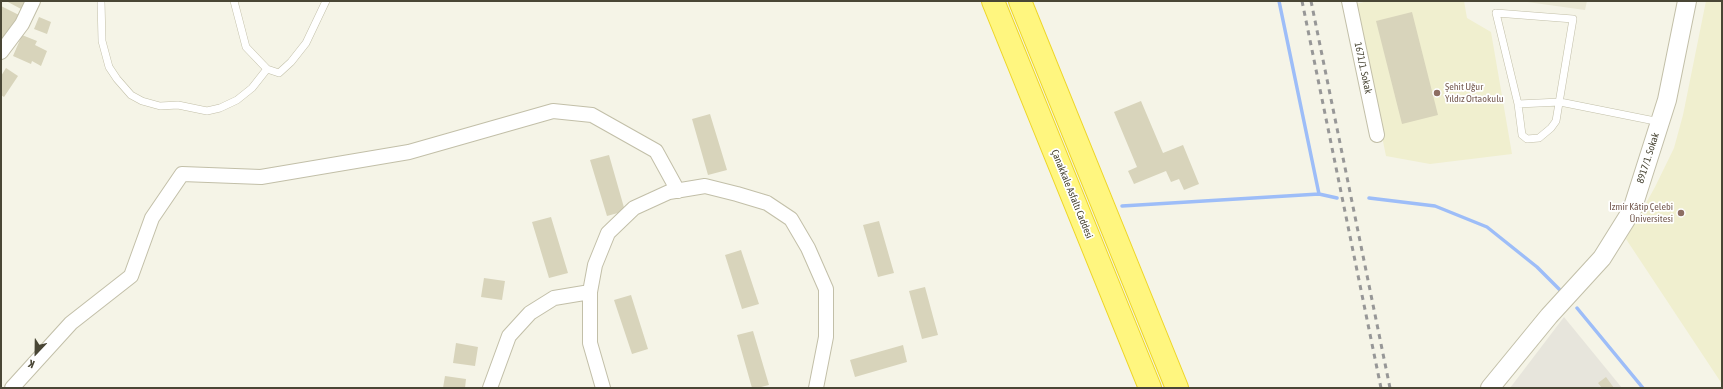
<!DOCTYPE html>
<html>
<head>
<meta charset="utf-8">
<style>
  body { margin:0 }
  #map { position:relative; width:1723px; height:389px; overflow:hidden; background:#f5f4e7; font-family:"Asap Condensed",sans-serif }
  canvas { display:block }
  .frame { position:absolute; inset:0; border:2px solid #494635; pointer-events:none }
  .north { position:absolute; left:16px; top:333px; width:40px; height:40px; -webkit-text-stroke:3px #fff; paint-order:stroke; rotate:202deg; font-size:11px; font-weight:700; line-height:16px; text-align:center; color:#494635 }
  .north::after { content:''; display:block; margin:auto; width:14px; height:18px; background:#494635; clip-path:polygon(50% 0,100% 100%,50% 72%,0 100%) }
</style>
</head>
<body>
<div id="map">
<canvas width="1723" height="389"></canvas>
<div class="frame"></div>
<div class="north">K</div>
</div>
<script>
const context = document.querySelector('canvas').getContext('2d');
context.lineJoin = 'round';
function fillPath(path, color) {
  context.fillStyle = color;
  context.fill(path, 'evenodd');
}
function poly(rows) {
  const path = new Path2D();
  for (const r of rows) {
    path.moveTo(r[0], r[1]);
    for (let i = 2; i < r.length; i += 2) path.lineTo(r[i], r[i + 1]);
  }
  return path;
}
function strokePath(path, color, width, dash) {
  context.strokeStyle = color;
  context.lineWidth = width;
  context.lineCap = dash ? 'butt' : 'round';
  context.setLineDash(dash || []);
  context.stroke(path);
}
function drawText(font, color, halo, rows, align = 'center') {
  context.font = font + ' "Asap Condensed",sans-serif';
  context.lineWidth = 3.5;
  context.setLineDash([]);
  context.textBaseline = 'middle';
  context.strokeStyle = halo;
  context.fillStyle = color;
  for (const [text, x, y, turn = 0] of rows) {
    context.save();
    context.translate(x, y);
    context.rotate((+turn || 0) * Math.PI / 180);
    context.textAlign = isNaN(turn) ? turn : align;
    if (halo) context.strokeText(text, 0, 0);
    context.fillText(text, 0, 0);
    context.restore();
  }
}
fillPath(poly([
  [1520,1,1587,1,1585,10]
]), '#eae8d4');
fillPath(poly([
  [1564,317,1622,388,1510,388]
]), '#e7e5dc');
fillPath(poly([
  [1368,1,1464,1,1467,18,1491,32,1512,154,1430,164,1386,156,1355,4],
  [1706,1,1722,1,1722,384,1626,239,1655,187,1674,148,1683,115]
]), '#f0efcf');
strokePath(poly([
  [1279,1,1319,194,1337,198],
  [1369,198,1435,206,1487,227,1537,267,1562,292],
  [1122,206,1319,194],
  [1577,308,1643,388]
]), '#9dbdf8', 3.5);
fillPath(poly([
  [6,1,28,1,23,10],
  [1,6,19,15,5,41,1,39],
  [1412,12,1438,115,1402,124,1376,21],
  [39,17,51,22,47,34,34,29],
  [22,35,37,41,35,45,47,51,41,66,32,61,31,64,13,56],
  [6,68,18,76,4,97,1,95,1,76],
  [1141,101,1163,153,1183,145,1199,184,1184,190,1179,179,1171,182,1166,171,1134,184,1128,171,1137,167,1114,112],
  [710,114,727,170,708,175,692,119],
  [609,155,625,211,607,216,590,160],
  [551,217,568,273,549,278,532,222],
  [879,221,894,273,878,277,863,225],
  [741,250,759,304,742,309,725,255],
  [484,278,505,281,502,300,481,297],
  [925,287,938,335,922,339,909,291],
  [631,295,648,349,632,354,614,300],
  [753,331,769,385,757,388,752,388,737,335],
  [456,343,478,347,475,366,453,363],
  [903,345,907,362,855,377,850,360],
  [445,376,466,379,465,388,443,388],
  [1606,377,1614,388,1602,388,1598,383]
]), '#d8d4bb');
const service = poly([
  [101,1,102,41,109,67,117,79,131,95,142,101,160,106,178,105,207,111,220,108,237,100,252,88,267,69],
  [234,1,246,47,267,69,279,73,291,62,306,43,326,1],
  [1496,13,1573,19,1556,121,1551,128,1539,138,1527,139,1522,135,1518,104,1496,13],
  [1518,104,1560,102,1660,122]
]);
const minor = poly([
  [1349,1,1377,135],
  [1,52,22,24,33,1],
  [12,388,71,323,131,276,152,218,182,174,261,177,409,152,553,111,592,115,656,151,678,191],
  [490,388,509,336,530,313,554,298,590,292],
  [603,388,590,343,590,292,595,265,608,233,634,208,669,192,705,186,737,194,767,203,791,219,808,248,826,289,826,337,816,388]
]);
const tertiary = poly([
  [1490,388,1549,316,1602,258,1632,210,1667,100,1687,1]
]);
const trunk = poly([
  [993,1,1150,388],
  [1020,1,1177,388]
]);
strokePath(service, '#c2bfa8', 8);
strokePath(minor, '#c2bfa8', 16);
strokePath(tertiary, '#c2bfa8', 20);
strokePath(trunk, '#eed628', 24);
strokePath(service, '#fff', 7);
strokePath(minor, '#fff', 14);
strokePath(tertiary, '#fff', 18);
strokePath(trunk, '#fff67f', 22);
strokePath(poly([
  [1302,1,1381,388],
  [1311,1,1390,388]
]), '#979797', 3, [5, 5]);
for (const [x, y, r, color] of [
  [1437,93,4,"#8d6e63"],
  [1681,213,4,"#8d6e63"]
]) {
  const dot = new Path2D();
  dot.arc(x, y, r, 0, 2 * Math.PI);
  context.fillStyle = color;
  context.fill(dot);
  strokePath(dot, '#fff', 1.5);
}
drawText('10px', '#494635', '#fff', [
  ["1671/1. Sokak",1363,68,78],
  ["8917/1. Sokak",1648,158,-72],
  ["Çanakkale Asfaltı Caddesi",1072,194,68]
]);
drawText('10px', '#785e54', '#fff', [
  ["Şehit Uğur",1445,87],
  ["Yıldız Ortaokulu",1445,99],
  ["İzmir Kâtip Çelebi",1673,207,"right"],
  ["Üniversitesi",1673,219,"right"]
], 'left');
</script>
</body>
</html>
